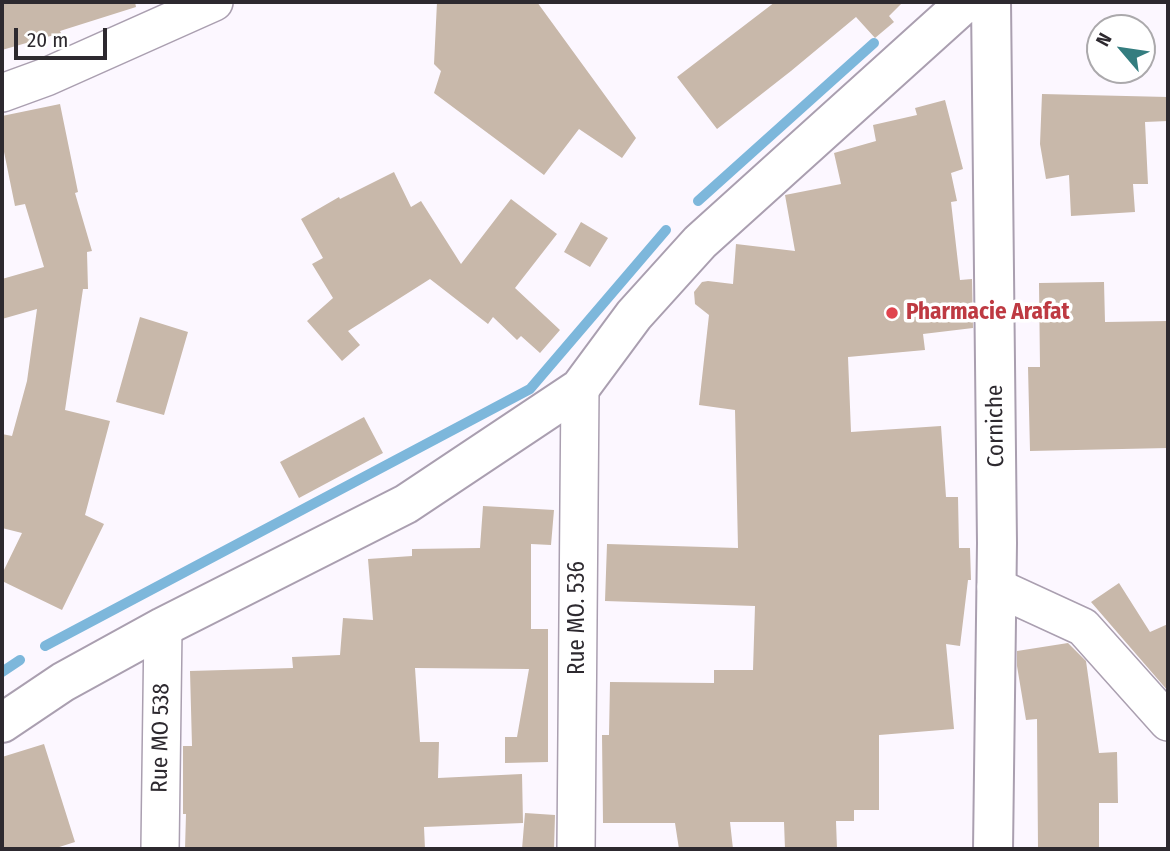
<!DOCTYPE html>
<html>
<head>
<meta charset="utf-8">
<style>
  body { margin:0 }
  #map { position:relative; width:1170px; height:851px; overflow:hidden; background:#fcf7ff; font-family:"Fira Sans Condensed",sans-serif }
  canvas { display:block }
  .frame { position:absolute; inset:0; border:4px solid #2d292f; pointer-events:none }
  .north { position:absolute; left:1086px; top:14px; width:70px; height:70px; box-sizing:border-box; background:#fff; border:2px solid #aba9ac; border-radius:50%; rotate:299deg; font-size:19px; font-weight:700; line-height:28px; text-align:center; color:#2d292f }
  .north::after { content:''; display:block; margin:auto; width:24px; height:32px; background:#347d7f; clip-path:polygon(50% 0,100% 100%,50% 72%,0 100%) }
  .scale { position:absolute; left:14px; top:28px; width:93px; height:32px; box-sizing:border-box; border:4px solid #2d292f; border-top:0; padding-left:9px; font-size:21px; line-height:24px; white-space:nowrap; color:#2d292f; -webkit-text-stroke:5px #fff; paint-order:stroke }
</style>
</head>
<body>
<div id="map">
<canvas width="1170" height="851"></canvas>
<div class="frame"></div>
<div class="north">N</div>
<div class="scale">20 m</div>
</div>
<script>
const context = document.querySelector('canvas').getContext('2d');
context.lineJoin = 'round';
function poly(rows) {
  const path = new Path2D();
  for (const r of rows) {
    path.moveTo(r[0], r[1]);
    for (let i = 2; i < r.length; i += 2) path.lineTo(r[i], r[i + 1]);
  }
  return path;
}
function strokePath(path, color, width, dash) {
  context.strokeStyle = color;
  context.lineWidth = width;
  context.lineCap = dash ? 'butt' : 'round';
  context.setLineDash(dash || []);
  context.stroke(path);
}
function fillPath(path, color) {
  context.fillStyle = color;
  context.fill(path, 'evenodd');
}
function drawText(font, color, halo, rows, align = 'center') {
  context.font = font + ' "Fira Sans Condensed",sans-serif';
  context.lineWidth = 7;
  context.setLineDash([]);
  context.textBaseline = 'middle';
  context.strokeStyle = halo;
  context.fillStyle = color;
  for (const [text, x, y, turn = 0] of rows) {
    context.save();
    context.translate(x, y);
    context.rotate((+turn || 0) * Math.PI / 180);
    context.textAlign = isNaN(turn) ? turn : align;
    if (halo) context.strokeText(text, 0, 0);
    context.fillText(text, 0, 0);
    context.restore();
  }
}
strokePath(poly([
  [698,201,874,43],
  [45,646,530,389,666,230],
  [2,672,20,660]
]), '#7db7db', 10);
fillPath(poly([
  [2,2,135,2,136,7,60,31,61,33,2,50],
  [437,2,537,2,636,138,622,158,579,129,544,175,434,93,441,71,434,64],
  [775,2,903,2,889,16,894,22,875,38,856,17,791,71,717,129,677,77],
  [1042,94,1168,97,1168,121,1145,122,1148,184,1133,184,1135,212,1071,216,1069,175,1046,179,1040,144],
  [945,100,963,169,951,173,957,201,951,202,960,280,972,279,973,328,923,334,925,350,848,357,851,432,941,426,946,497,958,497,959,548,970,548,971,580,968,580,960,646,946,644,954,729,879,735,879,810,854,810,854,821,836,821,837,849,785,849,784,822,730,822,733,849,679,849,675,823,603,823,602,735,609,735,610,682,714,683,714,670,753,670,755,606,605,601,607,544,738,548,735,410,699,405,709,315,695,304,694,292,702,282,708,281,733,284,736,244,795,251,785,195,841,184,834,153,876,141,873,125,917,115,915,108],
  [60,104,78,192,75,193,92,251,87,252,88,289,83,289,65,410,110,421,85,515,104,524,62,610,2,581,2,574,22,533,2,528,2,434,12,436,27,381,37,309,2,319,2,279,44,267,25,204,15,206,2,142,2,116],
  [394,172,411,207,421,201,461,264,511,199,557,234,515,288,560,330,540,353,521,336,517,340,493,317,488,324,430,279,348,331,360,345,342,361,307,321,333,298,312,264,323,258,301,219,339,197,340,199],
  [581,222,608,238,590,267,564,252],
  [1104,282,1105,322,1168,321,1168,448,1030,451,1028,367,1040,367,1039,283],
  [140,317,188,332,164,415,116,402],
  [364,417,383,453,299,498,280,462],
  [483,506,554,510,551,545,531,544,531,629,548,629,548,762,505,763,505,737,517,737,529,669,415,668,420,742,439,742,438,778,522,774,523,823,424,827,425,849,293,849,293,847,246,847,246,849,185,849,186,814,183,814,183,746,192,746,190,671,293,668,292,657,340,655,343,618,373,620,368,559,412,556,412,549,480,548],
  [1119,583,1150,632,1168,624,1168,691,1091,602],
  [1068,643,1086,661,1099,753,1117,752,1118,803,1099,803,1099,849,1038,849,1037,719,1026,720,1017,666,1017,651],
  [44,744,75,842,53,849,2,849,2,757],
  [525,813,555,815,554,849,522,849]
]), '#c8b8aa');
const street = poly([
  [2,93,46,77,214,2],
  [996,587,1083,627,1168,722],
  [160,849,163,627],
  [576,849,580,388]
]);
const secondary = poly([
  [991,2,997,543,993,849],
  [2,723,63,682,163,627,406,504,580,388,634,315,700,242,966,2]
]);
strokePath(street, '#aa9fb0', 40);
strokePath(secondary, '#aa9fb0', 42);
strokePath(street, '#fff', 37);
strokePath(secondary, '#fff', 38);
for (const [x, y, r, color] of [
  [892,313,7,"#e0444e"]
]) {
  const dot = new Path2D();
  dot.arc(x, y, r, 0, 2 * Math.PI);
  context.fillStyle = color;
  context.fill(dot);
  strokePath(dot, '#fff', 2.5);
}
drawText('bold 23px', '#be3a42', '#fff', [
  ["Pharmacie Arafat",906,313]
], 'left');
drawText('23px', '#2d292f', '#fff', [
  ["Corniche",996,426,-91],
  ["Rue MO. 536",578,618,-90],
  ["Rue MO 538",161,738,-89]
]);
</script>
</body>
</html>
